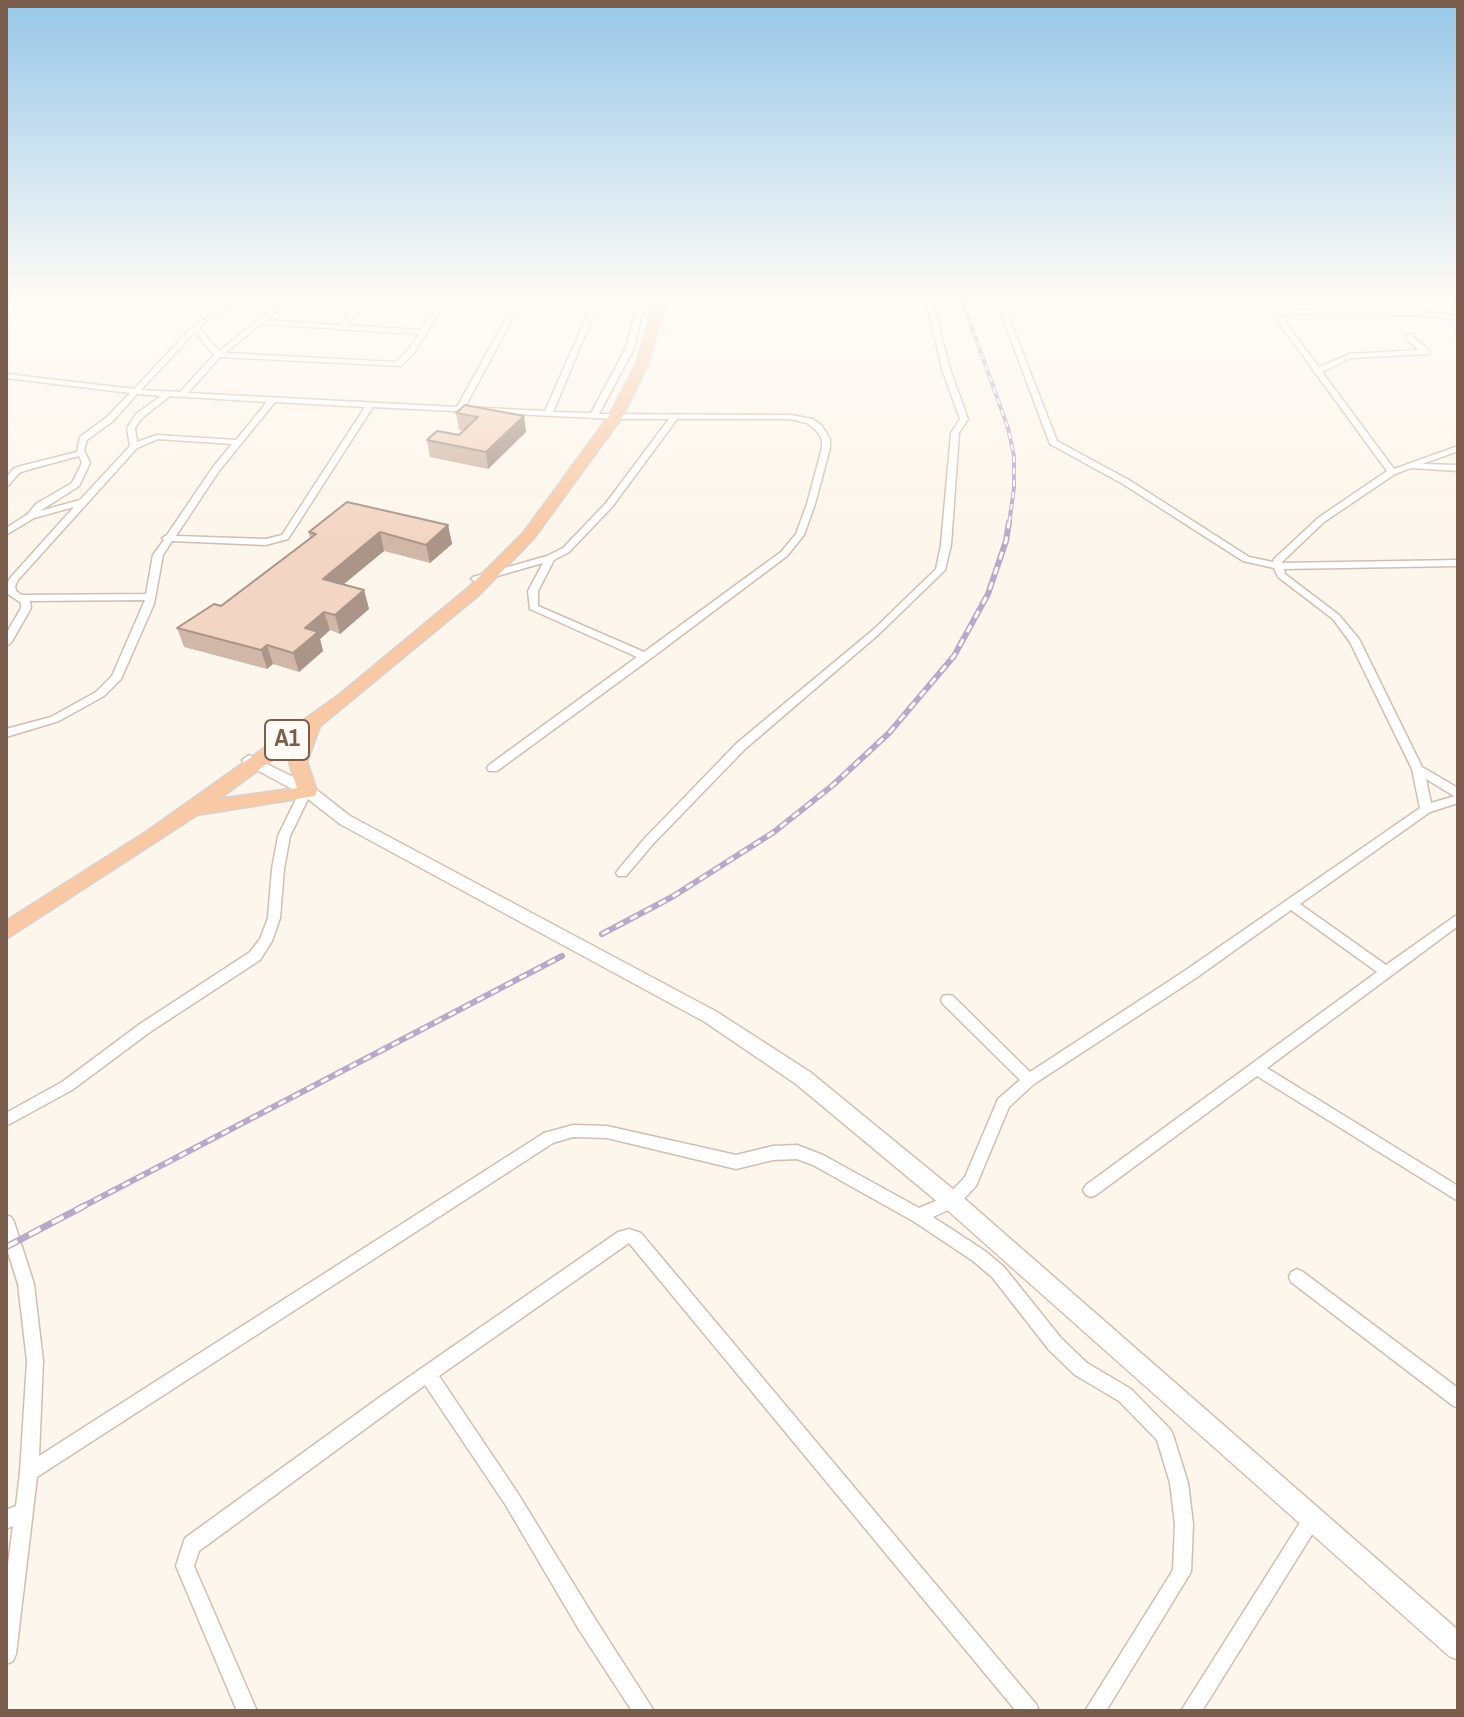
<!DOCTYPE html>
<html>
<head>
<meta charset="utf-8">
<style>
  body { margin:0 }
  #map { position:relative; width:1464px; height:1717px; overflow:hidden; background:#fdf6ec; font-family:"Archivo Narrow",sans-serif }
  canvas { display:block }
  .frame { position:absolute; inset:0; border:8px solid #7a5c4d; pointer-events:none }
</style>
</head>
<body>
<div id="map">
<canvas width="1464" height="1717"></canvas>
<div class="frame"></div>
</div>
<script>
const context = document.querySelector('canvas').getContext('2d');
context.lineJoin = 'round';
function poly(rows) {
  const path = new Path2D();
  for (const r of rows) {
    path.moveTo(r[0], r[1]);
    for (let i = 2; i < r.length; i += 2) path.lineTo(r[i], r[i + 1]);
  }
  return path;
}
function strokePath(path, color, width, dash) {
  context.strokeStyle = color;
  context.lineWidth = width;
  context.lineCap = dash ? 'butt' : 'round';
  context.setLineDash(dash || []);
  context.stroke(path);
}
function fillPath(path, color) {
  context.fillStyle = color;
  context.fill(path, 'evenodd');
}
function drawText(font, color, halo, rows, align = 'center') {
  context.font = font + ' "Archivo Narrow",sans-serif';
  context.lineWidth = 6;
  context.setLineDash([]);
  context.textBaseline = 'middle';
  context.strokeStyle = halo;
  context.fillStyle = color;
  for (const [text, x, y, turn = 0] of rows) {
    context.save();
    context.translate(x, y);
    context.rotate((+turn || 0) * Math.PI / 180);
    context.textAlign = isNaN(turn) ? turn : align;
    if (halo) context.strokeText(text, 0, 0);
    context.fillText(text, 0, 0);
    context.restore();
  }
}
const minor = poly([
  [242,297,250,297,203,323,199,328,219,351,287,297,294,297,266,320,340,325,363,297,370,297,347,325,421,330,443,297,449,297,414,353,401,366,220,357,188,393,457,407,518,297,524,297,465,407,545,411,595,297,601,297,553,412,591,413,626,348,640,297,646,297,634,348,599,414,790,415,813,419,822,426,830,439,830,448,815,504,804,535,787,556,650,659,497,771,489,771,487,768,489,765,637,657,530,609,528,591,543,563,476,582,471,579,473,577,547,556,563,548,606,503,669,419,615,419,373,407,288,539,266,545,172,541,163,555,154,604,121,679,104,696,59,721,6,737,6,729,51,717,96,692,112,676,145,600,30,601,31,608,11,643,6,646,6,634,21,608,21,603,8,594,6,585,11,577,74,507,34,518,6,535,6,528,28,514,36,504,72,483,82,463,79,456,27,470,19,473,9,485,6,486,6,478,13,469,21,466,77,452,80,437,107,417,130,393,6,378,6,374,134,389,193,326,242,297],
  [261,324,419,334,408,350,396,362,225,353,261,324],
  [195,332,214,355,180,392,141,390,195,332],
  [137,394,161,396,136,414,127,428,130,446,80,500,40,511,79,486,90,463,84,450,87,440,113,421,137,394],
  [170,396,267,402,236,440,157,435,137,442,135,428,142,418,170,396],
  [275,402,365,407,282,535,266,539,176,536,219,471,275,402],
  [677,419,790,419,807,423,816,430,822,439,822,448,807,504,796,534,781,552,644,652,538,606,538,591,554,560,569,552,612,507,677,419],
  [158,439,232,444,213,467,167,535,162,538,164,540,153,555,146,594,22,595,16,591,15,586,18,580,137,448,158,439],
  [925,297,931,297,951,372,968,419,959,433,951,545,945,570,879,634,745,749,653,844,626,876,618,876,616,873,618,870,645,838,737,743,873,630,936,569,941,545,951,433,960,419,943,372,925,297],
  [995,297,1001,297,1057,441,1129,480,1249,557,1273,562,1274,559,1318,518,1387,471,1260,297,1266,297,1282,318,1291,310,1421,311,1458,316,1458,320,1421,315,1293,314,1285,322,1319,367,1350,354,1419,350,1406,339,1408,334,1414,334,1414,338,1429,350,1429,354,1351,358,1322,372,1394,469,1458,446,1458,451,1422,464,1458,465,1458,471,1411,468,1395,474,1324,522,1282,562,1282,563,1458,560,1458,566,1284,569,1285,574,1339,615,1359,639,1422,767,1458,788,1458,803,1430,812,1300,904,1386,965,1458,914,1458,926,1267,1068,1458,1186,1458,1201,1257,1076,1096,1195,1091,1197,1086,1195,1083,1190,1086,1185,1377,972,1291,910,1196,978,1034,1084,1009,1107,976,1186,957,1206,933,1217,985,1251,1004,1267,1061,1338,1087,1363,1131,1389,1170,1429,1173,1435,1188,1483,1193,1524,1191,1572,1106,1711,1085,1711,1173,1570,1175,1524,1170,1483,1157,1440,1119,1401,1075,1375,1049,1350,992,1277,973,1261,913,1221,813,1165,797,1159,773,1160,736,1169,607,1138,573,1137,553,1143,37,1477,16,1654,13,1661,6,1664,6,1580,13,1526,6,1529,6,1510,16,1506,20,1472,27,1361,18,1284,6,1246,6,1215,11,1217,14,1222,34,1284,43,1361,39,1456,544,1133,573,1125,607,1126,736,1155,773,1146,797,1145,823,1155,919,1208,947,1196,965,1177,998,1099,1020,1080,943,1004,941,1000,943,996,948,995,953,996,1030,1072,1186,970,1420,808,1412,769,1350,642,1333,619,1278,577,1274,568,1243,561,1123,484,1050,444,995,297],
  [1426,779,1454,796,1455,796,1431,803,1426,779],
  [303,793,309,797,290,836,284,869,280,918,272,941,260,960,150,1032,72,1090,6,1126,6,1113,62,1082,140,1024,250,952,260,939,268,918,272,869,278,836,297,797,303,793],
  [629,1229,641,1233,1036,1704,1039,1711,1016,1711,629,1243,439,1376,517,1492,592,1614,654,1711,632,1711,578,1628,505,1504,425,1385,199,1551,194,1566,257,1711,237,1711,176,1566,185,1538,380,1397,618,1232,629,1229],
  [1297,1269,1303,1272,1458,1388,1458,1408,1452,1405,1291,1282,1289,1277,1291,1272,1297,1269],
  [1312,1510,1318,1513,1321,1519,1318,1525,1202,1711,1181,1711,1306,1513,1312,1510]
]);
const secondary = poly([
  [249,755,313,787,350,816,717,1012,810,1072,959,1194,1458,1630,1458,1660,1449,1656,945,1208,796,1084,705,1022,340,824,303,795,244,763,242,760,249,755]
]);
const trunk = poly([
  [655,297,667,297,649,362,622,417,534,538,480,594,320,726,307,762,317,791,315,796,197,815,6,939,6,921,146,832,339,695,468,588,524,532,609,416,637,362,655,297],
  [295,743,289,762,297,788,219,799,295,743]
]);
strokePath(minor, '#d1beb0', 3);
strokePath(secondary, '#d6c0b0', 3);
strokePath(trunk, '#dad1cd', 3);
fillPath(minor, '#fff');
fillPath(secondary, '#fff');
fillPath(trunk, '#f9c8a4');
const railFar2 = poly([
  [961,297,1008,428,1014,456,1014,488,1009,524]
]);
const railFar1 = poly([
  [602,934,672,897,774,832,833,785,889,733,954,656,988,594,1006,541,1009,522],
  [80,1208,562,956]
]);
const rail = poly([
  [6,1247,84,1206]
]);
strokePath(railFar2, '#b9a8c9', 4);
strokePath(railFar1, '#b9a8c9', 6);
strokePath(rail, '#b9a8c9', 7);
strokePath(railFar2, '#fffaf3', 2, [6]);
strokePath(railFar1, '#fffaf3', 3, [8]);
strokePath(rail, '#fffaf3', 4, [13]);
fillPath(poly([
  [456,413,524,416,526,432,488,469,430,457,427,440,459,435,464,431,459,430],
  [448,525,452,544,430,563,384,551,344,584,364,590,369,609,340,634,330,630,320,639,323,651,299,672,273,664,267,669,184,647,177,628,221,606,310,538,309,532]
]), '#d1b7a8');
fillPath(poly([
  [524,416,526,432,488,469,486,452],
  [448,525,452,544,430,563,426,545],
  [380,532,384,551,328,597,323,579],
  [364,590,369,609,340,634,335,615],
  [324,612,330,630,320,639,323,651,299,672,293,653,305,628],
  [267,645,273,664,267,669,261,650]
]), '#aa9588');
const building = poly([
  [465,405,524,416,486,452,427,440,437,431,459,435,478,417,456,413,465,405],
  [347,502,448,525,426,545,380,532,323,579,364,590,335,615,324,612,305,628,318,632,293,653,267,645,261,650,177,628,214,604,221,606,316,534,309,532,347,502]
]);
fillPath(building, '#f3d5c3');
strokePath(building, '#aa9588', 2);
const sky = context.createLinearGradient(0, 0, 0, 537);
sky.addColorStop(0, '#97c7e8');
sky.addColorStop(0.55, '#fefbf6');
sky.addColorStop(1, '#fefbf600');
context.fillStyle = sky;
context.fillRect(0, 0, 1464, 537);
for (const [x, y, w] of [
  [287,740,44]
]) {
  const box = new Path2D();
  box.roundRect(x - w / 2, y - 20, w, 40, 6);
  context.fillStyle = '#fffaf3';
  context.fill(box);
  strokePath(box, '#7a5c4d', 2);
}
drawText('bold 24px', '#7a5c4d', null, [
  ["A1",287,740]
]);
</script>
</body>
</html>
